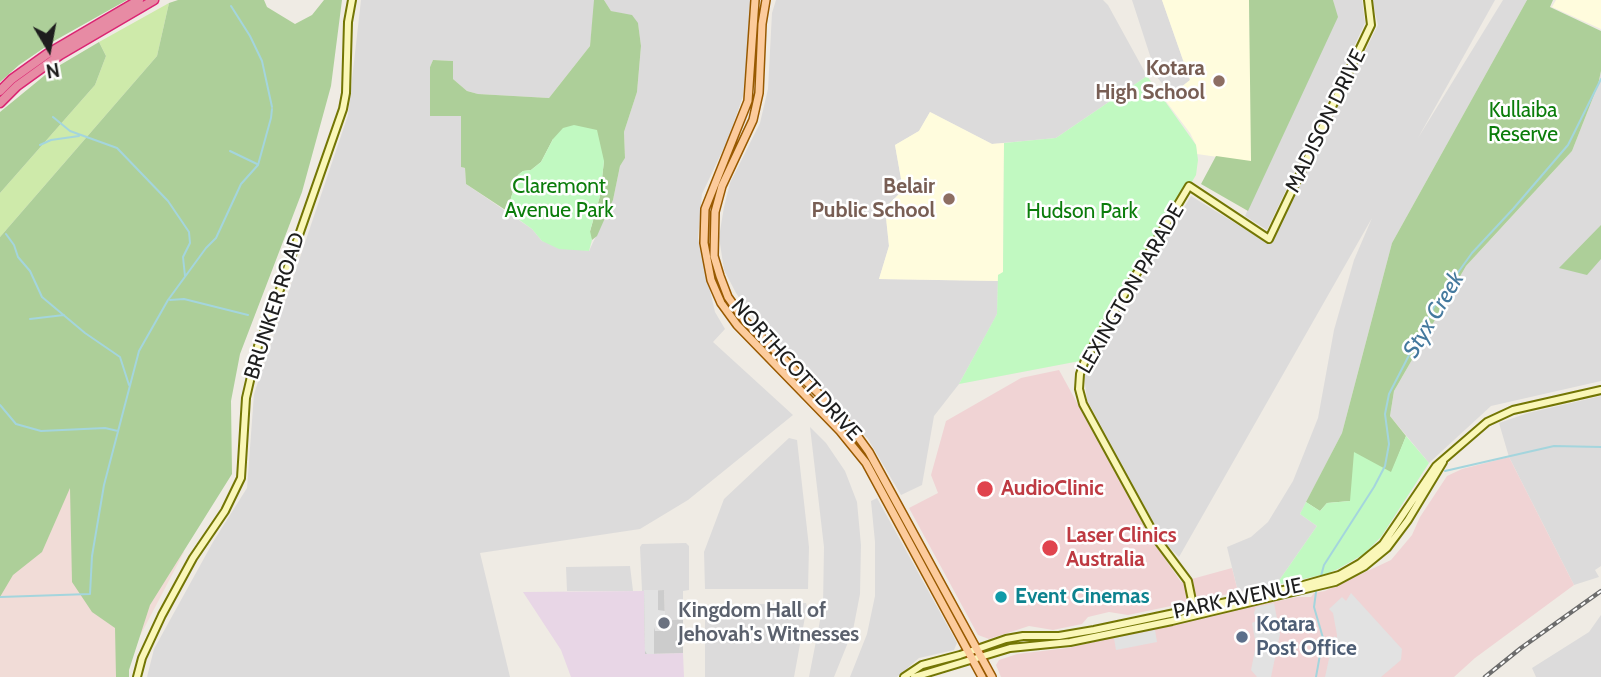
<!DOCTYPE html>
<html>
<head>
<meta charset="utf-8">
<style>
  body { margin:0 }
  #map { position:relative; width:1601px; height:677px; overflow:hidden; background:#efebe4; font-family:Cabin,sans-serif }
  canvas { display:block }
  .north { position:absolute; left:14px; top:14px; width:70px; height:70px; -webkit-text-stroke:5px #fff; paint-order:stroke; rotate:170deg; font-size:19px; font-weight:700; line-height:28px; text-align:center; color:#1e1e1e }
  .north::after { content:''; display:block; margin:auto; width:24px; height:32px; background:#1e1e1e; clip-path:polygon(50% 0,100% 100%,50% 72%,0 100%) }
</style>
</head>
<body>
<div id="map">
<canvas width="1601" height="677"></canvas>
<div class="north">N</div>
</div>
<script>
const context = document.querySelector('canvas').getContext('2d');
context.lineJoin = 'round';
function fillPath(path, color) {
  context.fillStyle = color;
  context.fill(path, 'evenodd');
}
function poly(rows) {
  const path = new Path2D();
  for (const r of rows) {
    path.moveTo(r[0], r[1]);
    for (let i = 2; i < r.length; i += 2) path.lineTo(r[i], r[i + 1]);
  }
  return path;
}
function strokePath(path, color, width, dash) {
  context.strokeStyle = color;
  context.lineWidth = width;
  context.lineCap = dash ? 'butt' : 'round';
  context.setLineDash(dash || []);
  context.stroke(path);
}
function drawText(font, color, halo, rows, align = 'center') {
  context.font = font + ' Cabin,sans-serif';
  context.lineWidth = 5;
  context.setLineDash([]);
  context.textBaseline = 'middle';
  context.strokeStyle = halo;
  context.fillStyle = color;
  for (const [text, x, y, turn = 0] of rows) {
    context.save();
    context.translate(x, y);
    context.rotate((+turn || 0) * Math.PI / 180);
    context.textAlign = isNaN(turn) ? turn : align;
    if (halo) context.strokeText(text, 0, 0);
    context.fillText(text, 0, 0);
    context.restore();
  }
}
fillPath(poly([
  [361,0,595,0,590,46,549,98,478,94,467,91,453,79,453,61,433,60,430,67,430,116,461,116,461,167,465,168,466,184,532,229,542,241,589,251,613,200,620,166,625,158,624,132,637,92,641,46,638,24,623,14,611,11,604,0,752,0,743,96,729,137,702,194,698,238,715,312,725,329,713,342,793,415,688,500,640,529,480,553,510,677,147,677,154,649,213,542,247,488,254,394,348,115],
  [776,0,1103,0,1108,5,1147,76,1056,138,992,144,930,112,919,131,895,145,903,190,885,208,889,246,879,279,998,281,997,314,994,320,959,384,934,416,922,485,901,495,868,439,755,321,736,293,724,270,719,237,724,207,730,183,760,123,768,89,772,13],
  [1132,0,1162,0,1190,80,1171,95,1157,77],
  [1333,0,1362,0,1365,23,1267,230,1245,216,1337,17],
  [1372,0,1495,0,1418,138,1503,0,1527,0,1392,243,1342,433,1300,514,1317,526,1276,585,1238,592,1227,547,1251,537,1268,522,1293,481,1318,418,1334,330,1354,260,1372,218,1179,557,1164,542,1087,400,1084,375,1191,196,1269,244,1378,25],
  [1601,71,1601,381,1491,406,1429,463,1390,416,1394,391,1466,266,1572,151,1598,85],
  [1601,396,1601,566,1595,570,1599,577,1574,585,1509,457,1499,423,1528,413],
  [810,427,826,443,845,471,857,502,861,545,860,594,853,630,834,677,809,677,823,605,824,547],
  [789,438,797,440,809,547,808,589,705,589,704,552,724,499],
  [877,498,957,643,954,650,919,658,897,677,850,677,867,634,875,596,875,542,871,501],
  [686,543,689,546,689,590,683,591,683,620,665,621,664,590,642,591,640,547,642,544],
  [630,566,633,591,567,591,566,567],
  [806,603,807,606,794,677,705,677,705,605],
  [1601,615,1601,677,1536,677,1532,668,1589,632]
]), '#dcdbdb');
fillPath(poly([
  [1059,370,1154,543,1181,582,1232,568,1238,592,1128,615,1109,612,1088,617,1082,624,1053,630,1029,626,989,639,978,635,909,508,938,493,931,475,946,421,1021,378],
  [1509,457,1574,585,1475,658,1454,677,1001,677,996,665,999,660,1017,654,1068,648,1196,618,1297,597,1311,597,1314,593,1325,591,1391,560,1412,535,1420,517,1447,476,1462,469]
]), '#f0d3d4');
fillPath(poly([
  [644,591,645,654,683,653,684,677,571,677,561,650,523,592]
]), '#e8d6e6');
fillPath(poly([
  [1162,0,1249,0,1252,162,1197,154,1196,145,1190,133,1165,100,1190,80],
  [1556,0,1601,0,1601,29,1552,7],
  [930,112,992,144,1004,143,1003,273,998,275,998,281,879,279,889,246,885,208,903,190,895,145,919,131]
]), '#fffcdd');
fillPath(poly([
  [664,590,665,620,683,620,683,653,645,654,644,591]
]), '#ccc');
fillPath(poly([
  [0,376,125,485,184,552,130,655,126,677,0,677]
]), '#f1dcd7');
fillPath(poly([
  [169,3,157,56,0,237,0,193,95,85,106,56,99,42]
]), '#ceeaaa');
fillPath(poly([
  [0,0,127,0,54,41,19,65,0,82],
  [178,0,264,0,267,7,295,24,312,15,324,0,342,0,331,86,302,192,240,354,231,401,232,474,150,605,129,670,129,677,116,677,115,628,92,612,72,582,70,488,42,552,13,575,0,597,0,237,157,56,169,3],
  [594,0,604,0,611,11,632,15,638,23,641,46,637,92,624,132,625,158,620,166,613,200,597,236,592,240,589,235,600,196,604,161,553,139,541,162,531,170,523,171,518,175,507,211,466,184,465,168,461,167,461,116,430,116,430,67,433,60,453,61,453,79,467,91,478,94,549,98,590,46],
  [1249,0,1333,0,1338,17,1248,211,1201,184,1216,156,1251,161],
  [1527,0,1553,0,1550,7,1601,31,1601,71,1598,85,1572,151,1466,266,1394,391,1390,416,1406,436,1392,472,1350,501,1327,503,1320,511,1306,502,1342,433,1392,243],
  [99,42,106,56,95,85,0,193,0,112,50,71],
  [1601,225,1601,259,1587,275,1559,268]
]), '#adcf99');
fillPath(poly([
  [1147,76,1196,145,1198,160,1196,175,1085,360,959,384,997,314,998,275,1003,272,1004,143,1056,138],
  [574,125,597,130,604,161,600,196,590,231,592,240,589,251,559,249,542,241,532,229,507,211,518,175,523,171,531,170,541,162,553,139,563,128],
  [1406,436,1429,463,1381,537,1364,554,1338,569,1326,574,1276,585,1317,526,1300,514,1306,502,1320,511,1327,503,1350,501,1354,452,1391,472]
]), '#c1f9c1');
fillPath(poly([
  [644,590,658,590,658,610,665,611,665,625,662,625,662,631,655,631,654,627,654,654,647,654,645,651],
  [1351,593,1402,649,1401,660,1381,677,1325,677,1334,636,1337,638,1337,635,1333,613,1329,609,1342,597,1346,601],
  [1274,603,1280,634,1271,677,1257,677,1251,670,1256,645,1252,623,1256,621,1254,613,1256,607],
  [1155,630,1157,642,1116,650,1114,638]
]), '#e2e2e2');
strokePath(poly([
  [231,6,250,36,262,61,272,107],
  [53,117,70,131,117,148,168,201,189,232,190,243,183,257,185,276],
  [40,145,51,140,79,136],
  [230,151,257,164],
  [6,234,14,245,18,257,30,271,42,297,85,333,120,357,129,385],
  [170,300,184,299,248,315],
  [30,319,64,315],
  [0,405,16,424,41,431,105,428,118,431],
  [1445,471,1554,446,1601,447],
  [1321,576,1324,565,1374,487,1385,466,1389,444,1385,414,1389,394,1436,303,1472,253,1513,209,1568,145,1601,79],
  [1316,592,1314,607,1323,638,1316,677],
  [0,597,90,594,92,556,104,485,139,351,168,300,206,248,216,238,241,184,258,165,271,118,272,109]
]), '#a4d5dd', 2);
const secondary = poly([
  [1195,615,1188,581,1158,541,1083,404,1079,389,1080,374,1085,360,1189,186,1269,239,1371,25,1368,0],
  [137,677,142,658,162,615,193,558,225,511,241,478,246,398,258,346,270,318,343,109,346,93,348,22,352,0],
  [904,677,922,665,960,655,1006,639,1023,636,1059,636,1094,630,1293,588,1339,575,1360,563,1383,544,1436,466,1487,422,1513,410,1601,390],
  [914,677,1010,648,1070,642,1172,621,1335,582,1365,566,1387,548,1408,520,1443,462]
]);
const primary = poly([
  [755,0,748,101,705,209,704,243,711,280,721,303,737,325,840,431,866,463,982,677],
  [766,0,762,24,759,93,753,120,722,186,715,212,714,256,720,276,728,297,745,321,821,396,856,434,869,452,992,677]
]);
const highway = poly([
  [0,91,12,79,47,54,139,0],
  [0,103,17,86,60,55,154,0]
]);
strokePath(secondary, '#737604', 10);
strokePath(primary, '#985900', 10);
strokePath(highway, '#db2472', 11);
strokePath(secondary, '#faf7b8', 6);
strokePath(primary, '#fccb9c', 7);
strokePath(highway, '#e78ba4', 8);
const rail = poly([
  [1485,677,1521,648,1601,591]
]);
strokePath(rail, '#6c6c6c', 4.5);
strokePath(rail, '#fff', 2, [5]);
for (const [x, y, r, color] of [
  [1219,81,7,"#8d6e63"],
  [949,199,7,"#8d6e63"],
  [985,489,9,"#e0444e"],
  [1050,548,9,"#e0444e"],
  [1001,597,7,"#0f9aa8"],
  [664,623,7,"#6b7280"],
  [1242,637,7,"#5c6f8a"]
]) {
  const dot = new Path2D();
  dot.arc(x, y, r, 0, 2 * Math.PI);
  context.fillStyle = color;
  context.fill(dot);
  strokePath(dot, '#fff', 2.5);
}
drawText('bold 21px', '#785e54', '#fff', [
  ["Kotara",1205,69],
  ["High School",1205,93],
  ["Belair",935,187],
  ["Public School",935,211]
], 'right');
drawText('21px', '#0b7d0b', '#fff', [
  ["Kullaiba",1523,111],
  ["Reserve",1523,135],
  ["Claremont",559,187],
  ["Avenue Park",559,211],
  ["Hudson Park",1082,212]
]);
drawText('21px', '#1e1e1e', '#fff', [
  ["MADISON DRIVE",1326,121,-64],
  ["LEXINGTON PARADE",1131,289,-60],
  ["BRUNKER ROAD",275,306,-72],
  ["NORTHCOTT DRIVE",796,370,48],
  ["PARK AVENUE",1238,599,-12]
]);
drawText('bold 21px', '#be3a42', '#fff', [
  ["AudioClinic",1001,489],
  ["Laser Clinics",1066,536],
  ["Australia",1066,560]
], 'left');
drawText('bold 21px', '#0d838f', '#fff', [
  ["Event Cinemas",1015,597]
], 'left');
drawText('bold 21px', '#5b616d', '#fff', [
  ["Kingdom Hall of",678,611],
  ["Jehovah's Witnesses",678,635]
], 'left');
drawText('bold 21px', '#4e5e75', '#fff', [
  ["Kotara",1256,625],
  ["Post Office",1256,649]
], 'left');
drawText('italic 23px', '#44799e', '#fff', [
  ["Styx Creek",1434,315,-59]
]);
</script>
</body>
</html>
